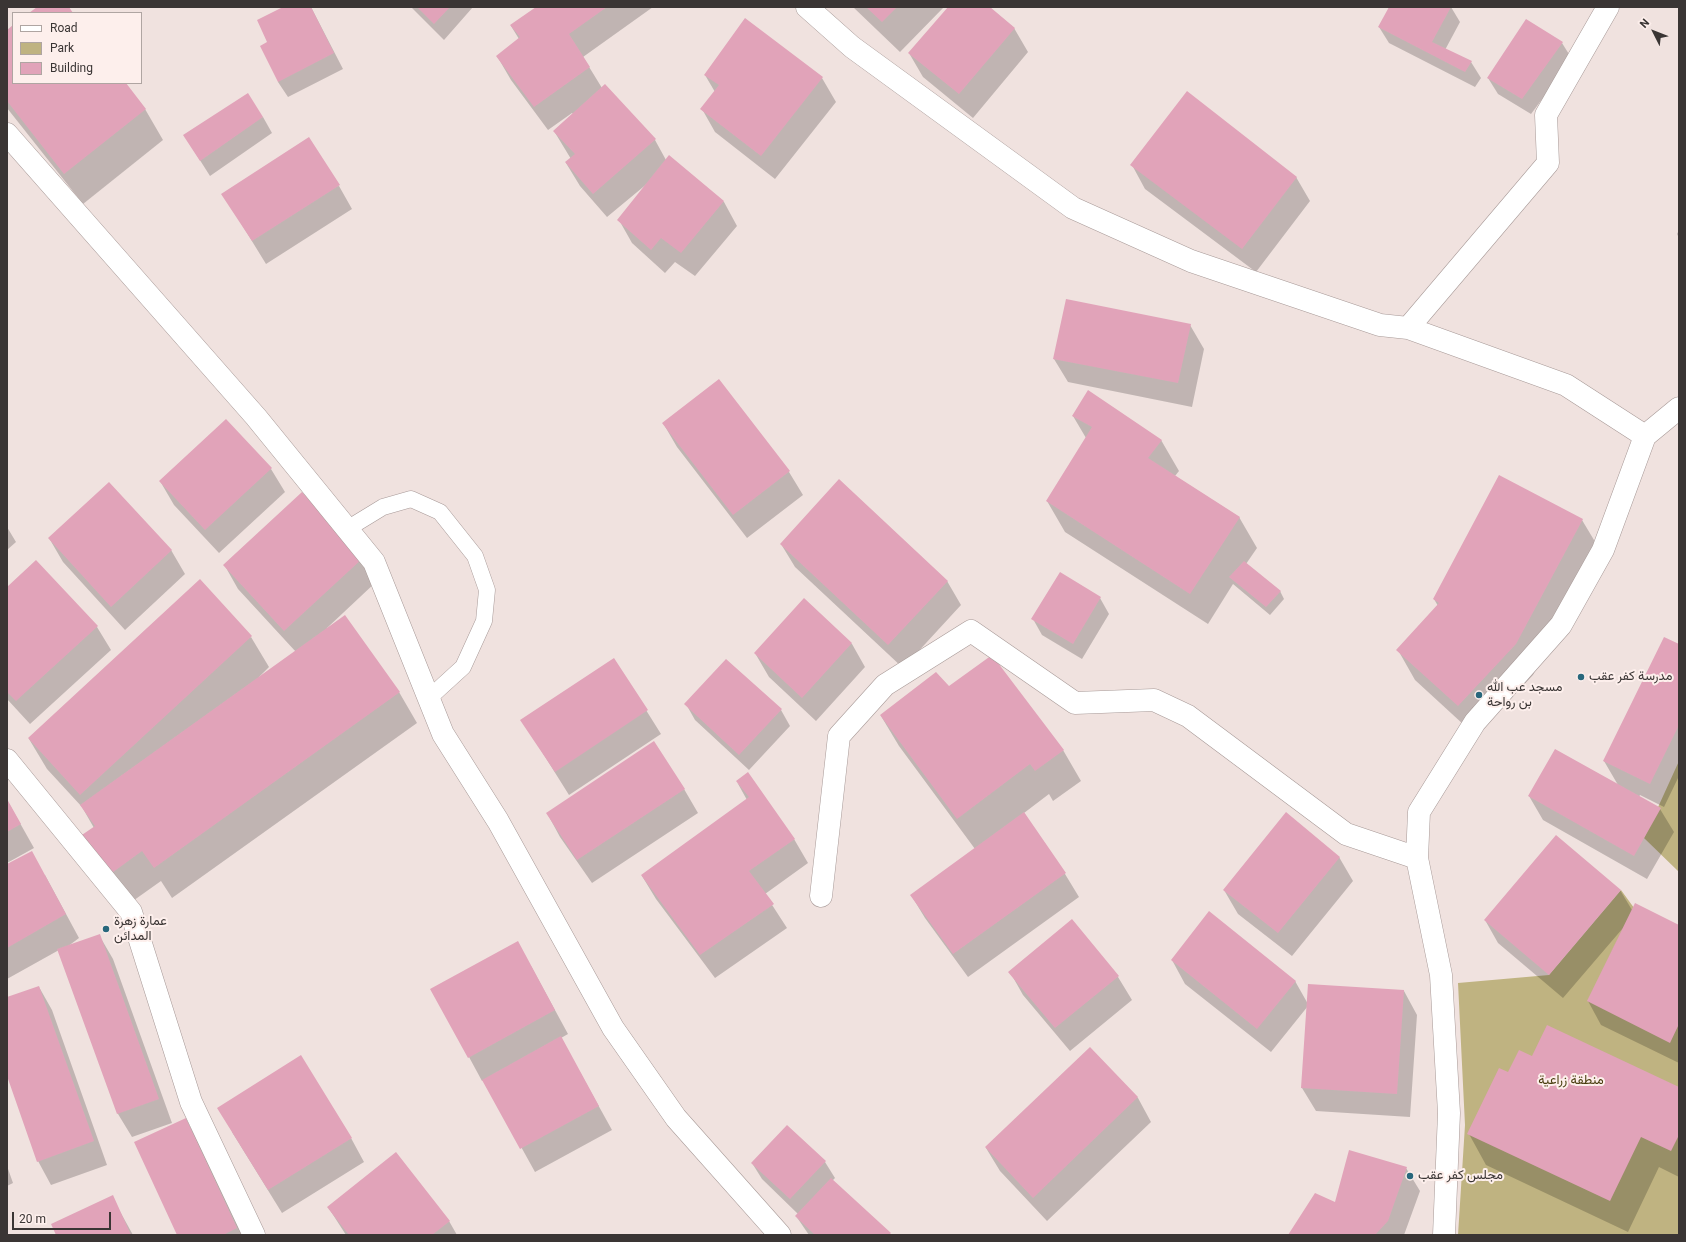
<!DOCTYPE html>
<html>
<head>
<meta charset="utf-8">
<style>
  body { margin:0 }
  #map { position:relative; width:1686px; height:1242px; overflow:hidden; background:#f0e2df; font-family:Roboto,sans-serif }
  canvas { display:block }
  .frame { position:absolute; inset:0; border:8px solid #3a3534; pointer-events:none }
  .legend { position:absolute; left:12px; top:12px; width:130px; height:72px; box-sizing:border-box; background:#fdefec; border:1px solid #afa5a2; margin:0; padding:5px 7px; list-style:none; font-size:12px; color:#3a3534 }
  .legend li { display:flex; align-items:center; gap:8px; height:20px }
  .legend b { width:20px; border:1px solid #afa5a2 }
  .north { position:absolute; left:1634px; top:12px; width:40px; height:40px; -webkit-text-stroke:3px #fdefec; paint-order:stroke; rotate:312deg; font-size:11px; font-weight:700; line-height:16px; text-align:center; color:#3a3534 }
  .north::after { content:''; display:block; margin:auto; width:14px; height:18px; background:#3a3534; clip-path:polygon(50% 0,100% 100%,50% 72%,0 100%) }
  .scale { position:absolute; left:12px; top:1212px; width:99px; height:18px; box-sizing:border-box; border:2px solid #3a3534; border-top:0; padding-left:5px; font-size:12px; line-height:14px; white-space:nowrap; color:#3a3534; -webkit-text-stroke:3px #fdefec; paint-order:stroke }
</style>
</head>
<body>
<div id="map">
<canvas width="1686" height="1242"></canvas>
<div class="frame"></div>
<ul class="legend">
<li><b style="height:5px;background:#fff"></b>Road</li>
<li><b style="height:11px;background:#bfb381"></b>Park</li>
<li><b style="height:11px;background:#e1a3b9"></b>Building</li>
</ul>
<div class="north">N</div>
<div class="scale">20 m</div>
</div>
<script>
const context = document.querySelector('canvas').getContext('2d');
context.lineJoin = 'round';
function fillPath(path, color) {
  context.fillStyle = color;
  context.fill(path, 'evenodd');
}
function poly(rows) {
  const path = new Path2D();
  for (const r of rows) {
    path.moveTo(r[0], r[1]);
    for (let i = 2; i < r.length; i += 2) path.lineTo(r[i], r[i + 1]);
  }
  return path;
}
function strokePath(path, color, width, dash) {
  context.strokeStyle = color;
  context.lineWidth = width;
  context.lineCap = dash ? 'butt' : 'round';
  context.setLineDash(dash || []);
  context.stroke(path);
}
function drawText(font, color, halo, rows, align = 'center') {
  context.font = font + ' Roboto,Vazirmatn,sans-serif';
  context.lineWidth = 4;
  context.setLineDash([]);
  context.textBaseline = 'middle';
  context.strokeStyle = halo;
  context.fillStyle = color;
  for (const [text, x, y, turn = 0] of rows) {
    context.save();
    context.translate(x, y);
    context.rotate((+turn || 0) * Math.PI / 180);
    context.textAlign = isNaN(turn) ? turn : align;
    if (halo) context.strokeText(text, 0, 0);
    context.fillText(text, 0, 0);
    context.restore();
  }
}
fillPath(poly([
  [1679,761,1679,872,1644,838],
  [1621,890,1679,970,1679,1235,1458,1235,1465,1125,1458,983,1549,975]
]), '#bfb381');
fillPath(poly([
  [285,7,311,7,343,69,288,97,278,82],
  [411,7,473,7,444,40],
  [537,7,653,7,583,57,602,88,605,85,655,140,666,160,669,156,724,202,737,226,695,276,675,262,665,273,632,243,619,220,648,183,607,217,580,186,566,163,571,159,554,131,573,114,572,113,548,130,511,80,497,56,519,39,511,26],
  [853,7,944,7,900,52],
  [949,7,989,7,1014,28,1028,52,973,118,923,77,909,53],
  [1390,7,1451,7,1460,22,1445,50,1471,62,1481,78,1475,87,1389,43,1379,27],
  [13,26,13,83,125,83,145,109,163,140,83,204,7,108,7,31],
  [1562,43,1572,59,1531,114,1498,94,1488,78],
  [705,75,822,78,836,102,775,179,715,132,702,109,715,92],
  [263,117,272,133,210,176,184,135],
  [1132,165,1296,177,1310,201,1256,272,1145,189],
  [339,186,352,209,266,264,223,194],
  [1679,230,1679,238,1677,234],
  [1190,325,1204,349,1192,407,1068,382,1054,359],
  [1073,416,1161,440,1179,471,1175,476,1239,517,1257,548,1246,564,1280,591,1284,599,1270,615,1233,584,1208,624,1065,532,1047,501,1086,438],
  [663,423,789,472,803,495,747,538,677,447],
  [271,469,285,492,219,553,174,505,160,481],
  [1582,520,1600,550,1533,675,1476,736,1415,680,1398,650,1438,606,1434,599],
  [7,527,16,542,7,550],
  [49,538,171,550,185,574,125,630,63,562],
  [781,544,947,581,961,605,903,668,795,567],
  [363,559,376,582,327,628,399,692,417,723,172,898,161,881,123,908,94,828,82,807,47,769,29,739,251,637,269,667,259,677,260,678,296,652,238,589,225,566],
  [7,588,97,627,111,650,30,724,7,699],
  [1100,598,1109,614,1082,659,1042,635,1033,619],
  [804,600,852,644,865,667,816,721,769,677,755,653],
  [1679,645,1679,776,1664,807,1640,795,1639,797,1660,809,1674,832,1647,879,1543,820,1529,796,1618,785,1604,761],
  [614,659,661,734,569,795,522,720],
  [686,704,781,710,790,726,749,770,695,720],
  [881,716,1063,750,1081,781,1053,801,1049,794,1024,813,1065,874,1079,897,968,977,925,918,911,895,975,849,899,746],
  [737,782,794,839,808,863,765,894,787,928,715,978,656,899,642,876,747,800],
  [684,789,698,813,592,883,560,837,547,813],
  [7,800,34,848,7,863],
  [1339,857,1353,881,1292,956,1238,914,1224,890],
  [7,865,45,875,79,938,67,947,99,935,113,959,172,1123,132,1137,118,1114,59,950,7,979],
  [1620,890,1632,910,1679,926,1679,1063,1601,1025,1588,1001,1623,928,1563,998,1498,943,1485,920],
  [1172,960,1295,981,1308,1004,1404,991,1417,1015,1410,1117,1316,1111,1302,1088,1308,1006,1271,1052,1185,984],
  [531,966,568,1034,561,1038,612,1130,535,1172,484,1080,482,1081,469,1057],
  [1010,972,1118,977,1132,1000,1070,1051,1023,995],
  [39,987,52,1010,107,1165,51,1185,38,1161,7,1073,7,998],
  [1090,1048,1138,1098,1151,1122,1047,1221,1000,1171,986,1148],
  [1532,1057,1679,1088,1679,1177,1659,1167,1628,1232,1486,1165,1469,1134,1509,1073],
  [185,1119,199,1142,242,1235,178,1235],
  [232,1132,351,1138,364,1162,282,1213],
  [825,1162,835,1178,832,1181,890,1235,809,1235,796,1216,798,1214,762,1179,752,1163],
  [7,1166,13,1183,7,1186],
  [1406,1168,1420,1191,1404,1235,1289,1235,1335,1203],
  [112,1197,133,1235,57,1235],
  [328,1207,449,1221,457,1235,346,1235]
]), '#0003');
fillPath(poly([
  [37,7,69,7,73,13,29,13],
  [283,7,311,7,334,53,278,82,260,46,267,42,257,20],
  [417,7,450,7,434,24],
  [536,7,607,7,569,34,590,67,534,107,496,56,520,37,510,25],
  [866,7,897,7,882,22],
  [948,7,990,7,1015,28,959,94,908,53],
  [1389,7,1451,7,1432,42,1472,61,1465,72,1378,27],
  [745,18,823,77,761,156,700,109,719,85,704,75],
  [1526,19,1563,42,1522,99,1487,78],
  [13,25,13,83,126,83,146,109,64,174,7,101,7,30],
  [605,84,656,139,593,194,565,162,575,154,553,131],
  [1187,91,1297,177,1242,249,1130,165],
  [248,93,263,117,200,161,183,135],
  [309,137,340,185,252,241,221,194],
  [669,155,724,201,681,253,661,238,651,250,617,220],
  [1066,299,1191,324,1178,383,1053,359],
  [719,379,790,471,733,515,662,423],
  [1088,390,1162,440,1148,458,1240,517,1190,594,1046,501,1092,427,1072,416],
  [226,419,272,468,205,530,159,481],
  [1499,475,1583,519,1516,644,1458,706,1396,650,1439,603,1433,599],
  [839,479,948,581,888,645,780,544],
  [109,482,172,550,111,607,48,538],
  [302,492,363,558,284,631,223,565],
  [36,560,98,626,16,701,7,692,7,587],
  [1244,561,1281,591,1266,607,1229,577],
  [1060,572,1101,597,1073,644,1031,619],
  [200,579,252,636,80,795,28,738],
  [804,598,852,643,802,698,754,653],
  [345,615,400,692,154,868,142,851,105,878,76,839,95,826,80,805],
  [1664,637,1679,644,1679,725,1650,784,1603,761],
  [992,655,1064,750,1035,771,1030,764,957,819,880,715,936,672,949,686],
  [614,658,648,710,555,772,520,720],
  [726,659,782,709,739,755,684,704],
  [654,741,685,789,577,860,546,813],
  [1555,749,1661,808,1634,856,1528,796],
  [748,772,795,839,749,871,774,904,700,955,641,875,749,797,736,781],
  [7,799,21,824,7,832],
  [1024,812,1066,873,953,954,910,895],
  [1286,812,1340,857,1278,933,1223,890],
  [1556,835,1621,890,1549,975,1484,920],
  [32,851,66,914,7,948,7,864],
  [1635,903,1679,925,1679,1024,1670,1043,1587,1001],
  [1209,911,1296,981,1257,1029,1171,960],
  [1072,919,1119,976,1055,1028,1008,972],
  [100,934,159,1099,117,1114,57,949],
  [518,941,555,1010,468,1058,430,989],
  [1308,984,1404,990,1397,1094,1301,1088],
  [39,986,94,1141,37,1162,7,1076,7,997],
  [1547,1025,1679,1087,1679,1135,1671,1151,1641,1137,1610,1201,1467,1134,1499,1068,1508,1072,1519,1050,1532,1056],
  [561,1036,599,1106,520,1149,482,1080],
  [1090,1047,1138,1097,1033,1198,985,1147],
  [301,1055,352,1138,268,1190,217,1108],
  [186,1118,237,1228,223,1235,177,1235,134,1142],
  [787,1125,826,1161,790,1199,751,1163],
  [1349,1150,1407,1167,1388,1221,1375,1235,1288,1235,1315,1193,1335,1202],
  [396,1152,450,1221,432,1235,349,1235,327,1207],
  [831,1178,891,1233,889,1235,815,1235,795,1216],
  [113,1195,131,1235,56,1235,51,1224]
]), '#e1a3b9');
const service = poly([
  [347,529,383,507,411,499,440,512,475,556,487,590,484,621,463,667,429,698]
]);
const minor = poly([
  [807,7,852,47,1073,208,1191,261,1380,325,1408,328,1566,385,1645,436],
  [7,134,256,417,374,562,443,734,498,821,613,1028,676,1118,780,1235],
  [1408,328,1548,163,1546,115,1608,7],
  [7,760,131,912,191,1102,254,1235],
  [821,896,839,736,885,685,971,631,1075,703,1154,700,1188,716,1346,834,1417,858],
  [1444,1235,1449,1113,1441,975,1417,858,1419,812,1475,722,1561,625,1603,550,1645,436,1679,408]
]);
strokePath(service, '#a79997', 17);
strokePath(minor, '#a79997', 23);
strokePath(service, '#fff', 16);
strokePath(minor, '#fff', 22);
for (const [x, y, r, color] of [
  [1581,677,4,"#28677c"],
  [1479,695,4,"#28677c"],
  [106,929,4,"#28677c"],
  [1410,1176,4,"#28677c"]
]) {
  const dot = new Path2D();
  dot.arc(x, y, r, 0, 2 * Math.PI);
  context.fillStyle = color;
  context.fill(dot);
  strokePath(dot, '#fdefec', 1.5);
}
drawText('13px', '#3a3534', '#fdefec', [
  ["مدرسة كفر عقب",1589,677],
  ["مسجد عب الله",1487,688],
  ["بن رواحة",1487,703],
  ["عمارة زهرة",114,922],
  ["المدائن",114,937],
  ["مجلس كفر عقب",1418,1176]
], 'left');
drawText('13px', '#493e0f', '#fdefec', [
  ["منطقة زراعية",1571,1081]
]);
</script>
</body>
</html>
